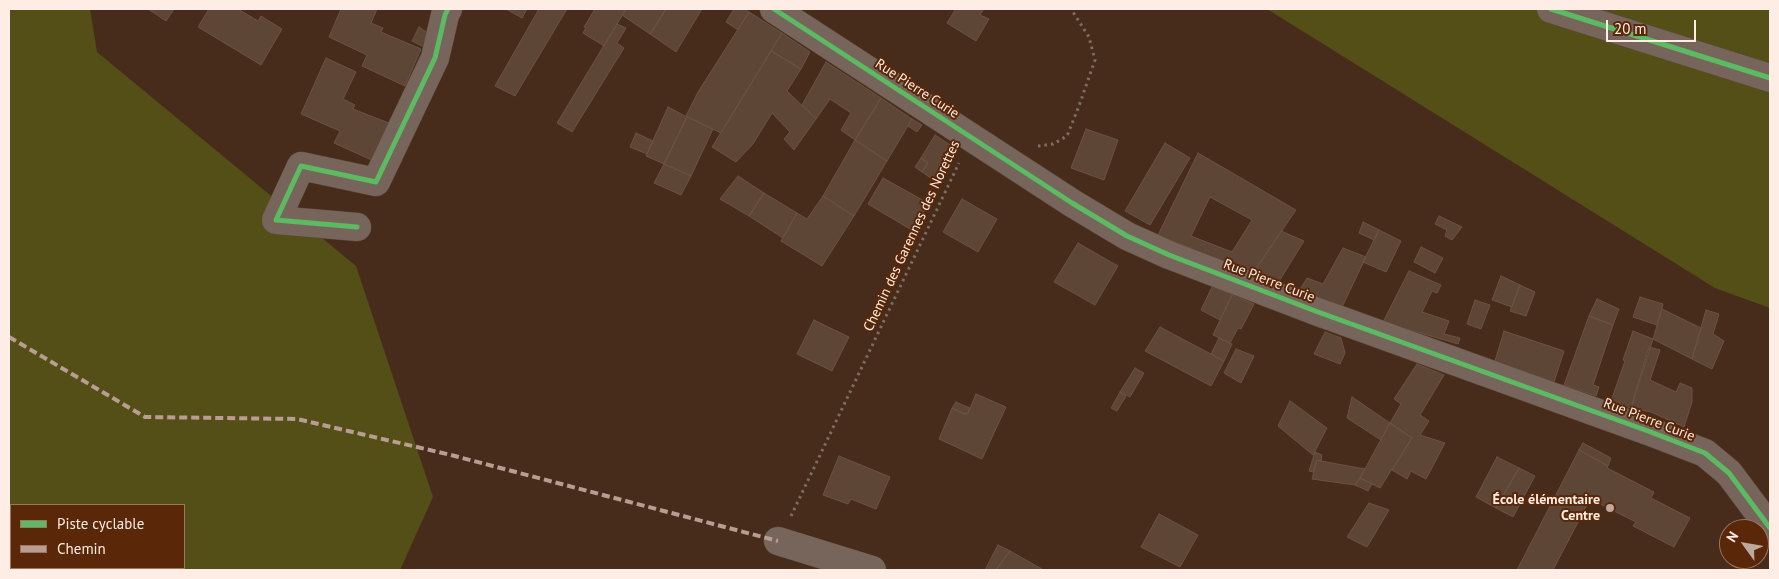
<!DOCTYPE html>
<html>
<head>
<meta charset="utf-8">
<style>
  body { margin:0 }
  #map { position:relative; width:1779px; height:579px; overflow:hidden; background:#472c1b; font-family:"PT Sans",sans-serif }
  canvas { display:block }
  .frame { position:absolute; inset:0; border:10px solid #feede5; pointer-events:none }
  .legend { position:absolute; left:10px; top:504px; width:175px; height:65px; box-sizing:border-box; background:#5a2708; border:1px solid #9c7660; margin:0; padding:6px 9px; list-style:none; font-size:15px; color:#feede5 }
  .legend li { display:flex; align-items:center; gap:10px; height:25px }
  .legend b { width:25px; border:1px solid #9c7660 }
  .north { position:absolute; left:1719px; top:519px; width:50px; height:50px; box-sizing:border-box; background:#5a2708; border:1px solid #9c7660; border-radius:50%; rotate:302deg; font-size:14px; font-weight:700; line-height:20px; text-align:center; color:#feede5 }
  .north::after { content:''; display:block; margin:auto; width:18px; height:22px; background:#bea99e; clip-path:polygon(50% 0,100% 100%,50% 72%,0 100%) }
  .scale { position:absolute; left:1606px; top:20px; width:90px; height:22px; box-sizing:border-box; border:2px solid #feede5; border-top:0; padding-left:6px; font-size:15px; line-height:18px; white-space:nowrap; color:#feede5; -webkit-text-stroke:4px #5a2708; paint-order:stroke }
</style>
</head>
<body>
<div id="map">
<canvas width="1779" height="579"></canvas>
<div class="frame"></div>
<ul class="legend">
<li><b style="height:6px;background:#5cba63"></b>Piste cyclable</li>
<li><b style="height:6px;background:#b99d93"></b>Chemin</li>
</ul>
<div class="north">N</div>
<div class="scale">20 m</div>
</div>
<script>
const context = document.querySelector('canvas').getContext('2d');
context.lineJoin = 'round';
function fillPath(path, color) {
  context.fillStyle = color;
  context.fill(path, 'evenodd');
}
function poly(rows) {
  const path = new Path2D();
  for (const r of rows) {
    path.moveTo(r[0], r[1]);
    for (let i = 2; i < r.length; i += 2) path.lineTo(r[i], r[i + 1]);
  }
  return path;
}
function strokePath(path, color, width, dash) {
  context.strokeStyle = color;
  context.lineWidth = width;
  context.lineCap = dash ? 'butt' : 'round';
  context.setLineDash(dash || []);
  context.stroke(path);
}
function drawText(font, color, halo, rows, align = 'center') {
  context.font = font + ' "PT Sans",sans-serif';
  context.lineWidth = 4;
  context.setLineDash([]);
  context.textBaseline = 'middle';
  context.strokeStyle = halo;
  context.fillStyle = color;
  for (const [text, x, y, turn = 0] of rows) {
    context.save();
    context.translate(x, y);
    context.rotate((+turn || 0) * Math.PI / 180);
    context.textAlign = isNaN(turn) ? turn : align;
    if (halo) context.strokeText(text, 0, 0);
    context.fillText(text, 0, 0);
    context.restore();
  }
}
fillPath(poly([
  [9,9,90,9,97,52,356,266,433,497,400,570,9,570],
  [11,505,184,505,184,568,11,568],
  [1267,9,1770,9,1770,308,1715,288]
]), '#534f16');
const building = poly([
  [148,9,174,9,166,21,148,9],
  [209,9,238,9,258,21,261,16,282,29,261,65,198,27,209,9],
  [341,9,377,9,371,23,383,28,381,32,421,49,405,86,362,66,367,55,329,37,341,9],
  [506,9,527,9,522,18,506,9],
  [539,9,567,9,515,96,495,86,539,9],
  [595,9,626,9,604,46,583,33,586,28,584,27,595,9],
  [626,9,666,9,650,34,622,15,626,9],
  [666,9,702,9,676,52,650,34,666,9],
  [734,9,744,9,749,12,738,30,726,22,734,9],
  [953,9,984,9,980,15,989,19,976,41,947,23,955,10,953,9],
  [749,12,782,33,721,133,686,116,698,92,749,12],
  [617,24,626,28,617,43,624,48,572,132,557,123,617,24],
  [419,27,431,35,424,47,412,41,419,27],
  [782,33,810,52,801,69,771,51,782,33],
  [771,51,801,69,787,91,816,119,794,150,784,139,790,132,772,113,753,144,736,162,712,147,771,51],
  [326,58,356,72,343,99,355,105,353,109,394,125,378,163,334,143,340,131,301,114,326,58],
  [826,62,881,98,855,140,841,130,851,113,830,99,816,119,802,105,826,62],
  [881,98,912,119,887,161,855,140,881,98],
  [668,107,687,117,664,164,646,156,668,107],
  [687,117,713,129,691,176,664,164,687,117],
  [912,119,922,125,917,132,908,126,912,119],
  [1086,129,1118,140,1104,180,1071,168,1086,129],
  [636,133,653,141,647,154,630,147,636,133],
  [935,135,955,148,938,183,922,172,928,163,921,158,935,135],
  [855,140,887,161,854,216,823,196,855,140],
  [1165,143,1190,158,1150,225,1125,211,1165,143],
  [1198,153,1296,210,1253,273,1158,235,1198,153],
  [1210,197,1252,220,1232,252,1191,236,1210,197],
  [921,158,928,163,922,172,915,167,921,158],
  [664,164,691,176,681,195,654,183,664,164],
  [738,176,764,193,749,216,720,199,738,176],
  [883,178,928,203,915,232,868,204,883,178],
  [764,193,797,213,783,238,749,216,764,193],
  [823,196,854,216,822,266,781,241,797,213,807,219,823,196],
  [962,199,997,219,978,252,943,232,962,199],
  [1439,216,1462,227,1452,240,1445,236,1447,230,1435,224,1439,216],
  [1363,222,1379,230,1374,240,1359,233,1363,222],
  [1379,230,1401,241,1386,272,1363,262,1379,230],
  [1281,231,1304,241,1278,283,1253,273,1281,231],
  [1078,243,1118,266,1095,305,1054,282,1078,243],
  [1421,247,1443,258,1435,273,1414,262,1421,247],
  [1343,248,1366,257,1342,307,1299,291,1307,278,1323,284,1343,248],
  [1409,271,1441,285,1437,293,1432,291,1422,312,1449,321,1444,334,1460,338,1458,344,1383,322,1409,271],
  [1501,276,1520,285,1512,307,1492,300,1501,276],
  [1213,285,1232,295,1220,320,1201,310,1213,285],
  [1520,285,1535,292,1526,316,1510,311,1520,285],
  [1232,295,1254,304,1241,329,1238,328,1230,343,1213,335,1232,295],
  [1640,297,1663,304,1657,325,1633,317,1640,297],
  [1597,299,1619,309,1613,325,1589,316,1597,299],
  [1475,300,1490,305,1481,329,1467,324,1475,300],
  [1662,309,1701,328,1692,359,1653,339,1662,309],
  [1706,310,1719,314,1713,334,1724,341,1712,369,1692,359,1706,310],
  [1589,316,1613,325,1593,385,1599,387,1596,396,1564,385,1589,316],
  [814,320,849,337,832,371,797,354,814,320],
  [1160,327,1224,361,1211,386,1145,351,1160,327],
  [1504,331,1564,351,1554,382,1495,361,1504,331],
  [1633,331,1653,339,1631,408,1611,401,1625,361,1623,360,1633,331],
  [1325,332,1341,338,1345,353,1340,364,1314,354,1325,332],
  [1219,338,1232,344,1224,361,1211,354,1219,338],
  [1649,347,1660,350,1650,380,1676,392,1680,383,1692,388,1692,402,1684,427,1651,412,1631,408,1649,347],
  [1236,349,1254,356,1241,383,1224,373,1236,349],
  [1417,364,1444,375,1420,415,1429,421,1420,435,1445,443,1426,479,1411,471,1407,479,1392,470,1412,438,1390,423,1401,404,1394,399,1417,364],
  [1135,368,1144,373,1130,397,1120,392,1135,368],
  [1120,392,1126,396,1117,411,1111,408,1120,392],
  [976,394,1006,407,982,459,939,439,952,408,965,414,968,413,976,394],
  [1352,397,1390,423,1381,440,1347,418,1352,397],
  [1290,401,1327,428,1313,455,1278,426,1290,401],
  [956,402,970,408,968,413,965,414,952,408,956,402],
  [1390,423,1412,438,1380,488,1360,478,1390,423],
  [1583,443,1611,458,1608,466,1579,450,1583,443],
  [1579,450,1608,466,1607,468,1654,492,1651,498,1690,518,1674,547,1633,526,1636,522,1590,499,1553,570,1517,570,1579,450],
  [1315,452,1322,455,1321,461,1317,460,1313,472,1309,471,1315,452],
  [839,456,890,477,876,509,851,499,848,504,823,495,839,456],
  [1497,457,1519,468,1496,508,1476,497,1497,457],
  [1317,460,1321,461,1365,469,1355,485,1312,479,1317,460],
  [1519,468,1535,476,1513,517,1496,508,1519,468],
  [1360,478,1372,484,1368,491,1355,485,1360,478],
  [1369,503,1389,510,1367,547,1347,537,1369,503],
  [1159,514,1198,535,1180,567,1141,547,1159,514],
  [998,545,1010,551,996,570,985,570,998,545],
  [1010,551,1042,569,1042,570,996,570,1010,551]
]);
fillPath(building, '#5e4636');
strokePath(building, '#6c5243', 1);
const minor = poly([
  [774,9,1072,203,1127,236,1169,255,1318,312,1648,431,1705,453,1729,473,1770,528],
  [357,227,276,220,301,166,376,182,435,58,445,15,448,9],
  [778,541,872,570]
]);
const tertiary = poly([
  [1551,9,1770,78]
]);
strokePath(minor, '#5d483b', 29);
strokePath(tertiary, '#5d483b', 29);
strokePath(poly([
  [1038,146,1053,144,1067,136,1079,106,1095,60,1089,37,1071,9],
  [791,516,959,163]
]), '#7d6d62', 3, [2.5, 4]);
strokePath(minor, '#77655b', 28);
strokePath(tertiary, '#77655b', 28);
strokePath(poly([
  [9,337,145,417,297,419,451,455,778,541]
]), '#b99d93', 4, [8, 4]);
strokePath(poly([
  [774,9,1072,203,1127,236,1169,255,1318,312,1648,431,1705,453,1729,473,1770,528],
  [1551,9,1770,78],
  [357,227,276,220,301,166,376,182,435,58,445,15,448,9]
]), '#5cba63', 5);
for (const [x, y, r, color] of [
  [1610,508,5,"#bea99e"]
]) {
  const dot = new Path2D();
  dot.arc(x, y, r, 0, 2 * Math.PI);
  context.fillStyle = color;
  context.fill(dot);
  strokePath(dot, '#5a2708', 2);
}
drawText('14px', '#feede5', '#5a2708', [
  ["Rue Pierre Curie",917,89,33],
  ["Chemin des Garennes des Norettes",912,236,-65],
  ["Rue Pierre Curie",1269,281,21],
  ["Rue Pierre Curie",1649,420,21]
]);
drawText('bold 14px', '#feede5', '#5a2708', [
  ["École élémentaire",1600,500],
  ["Centre",1600,516]
], 'right');
</script>
</body>
</html>
